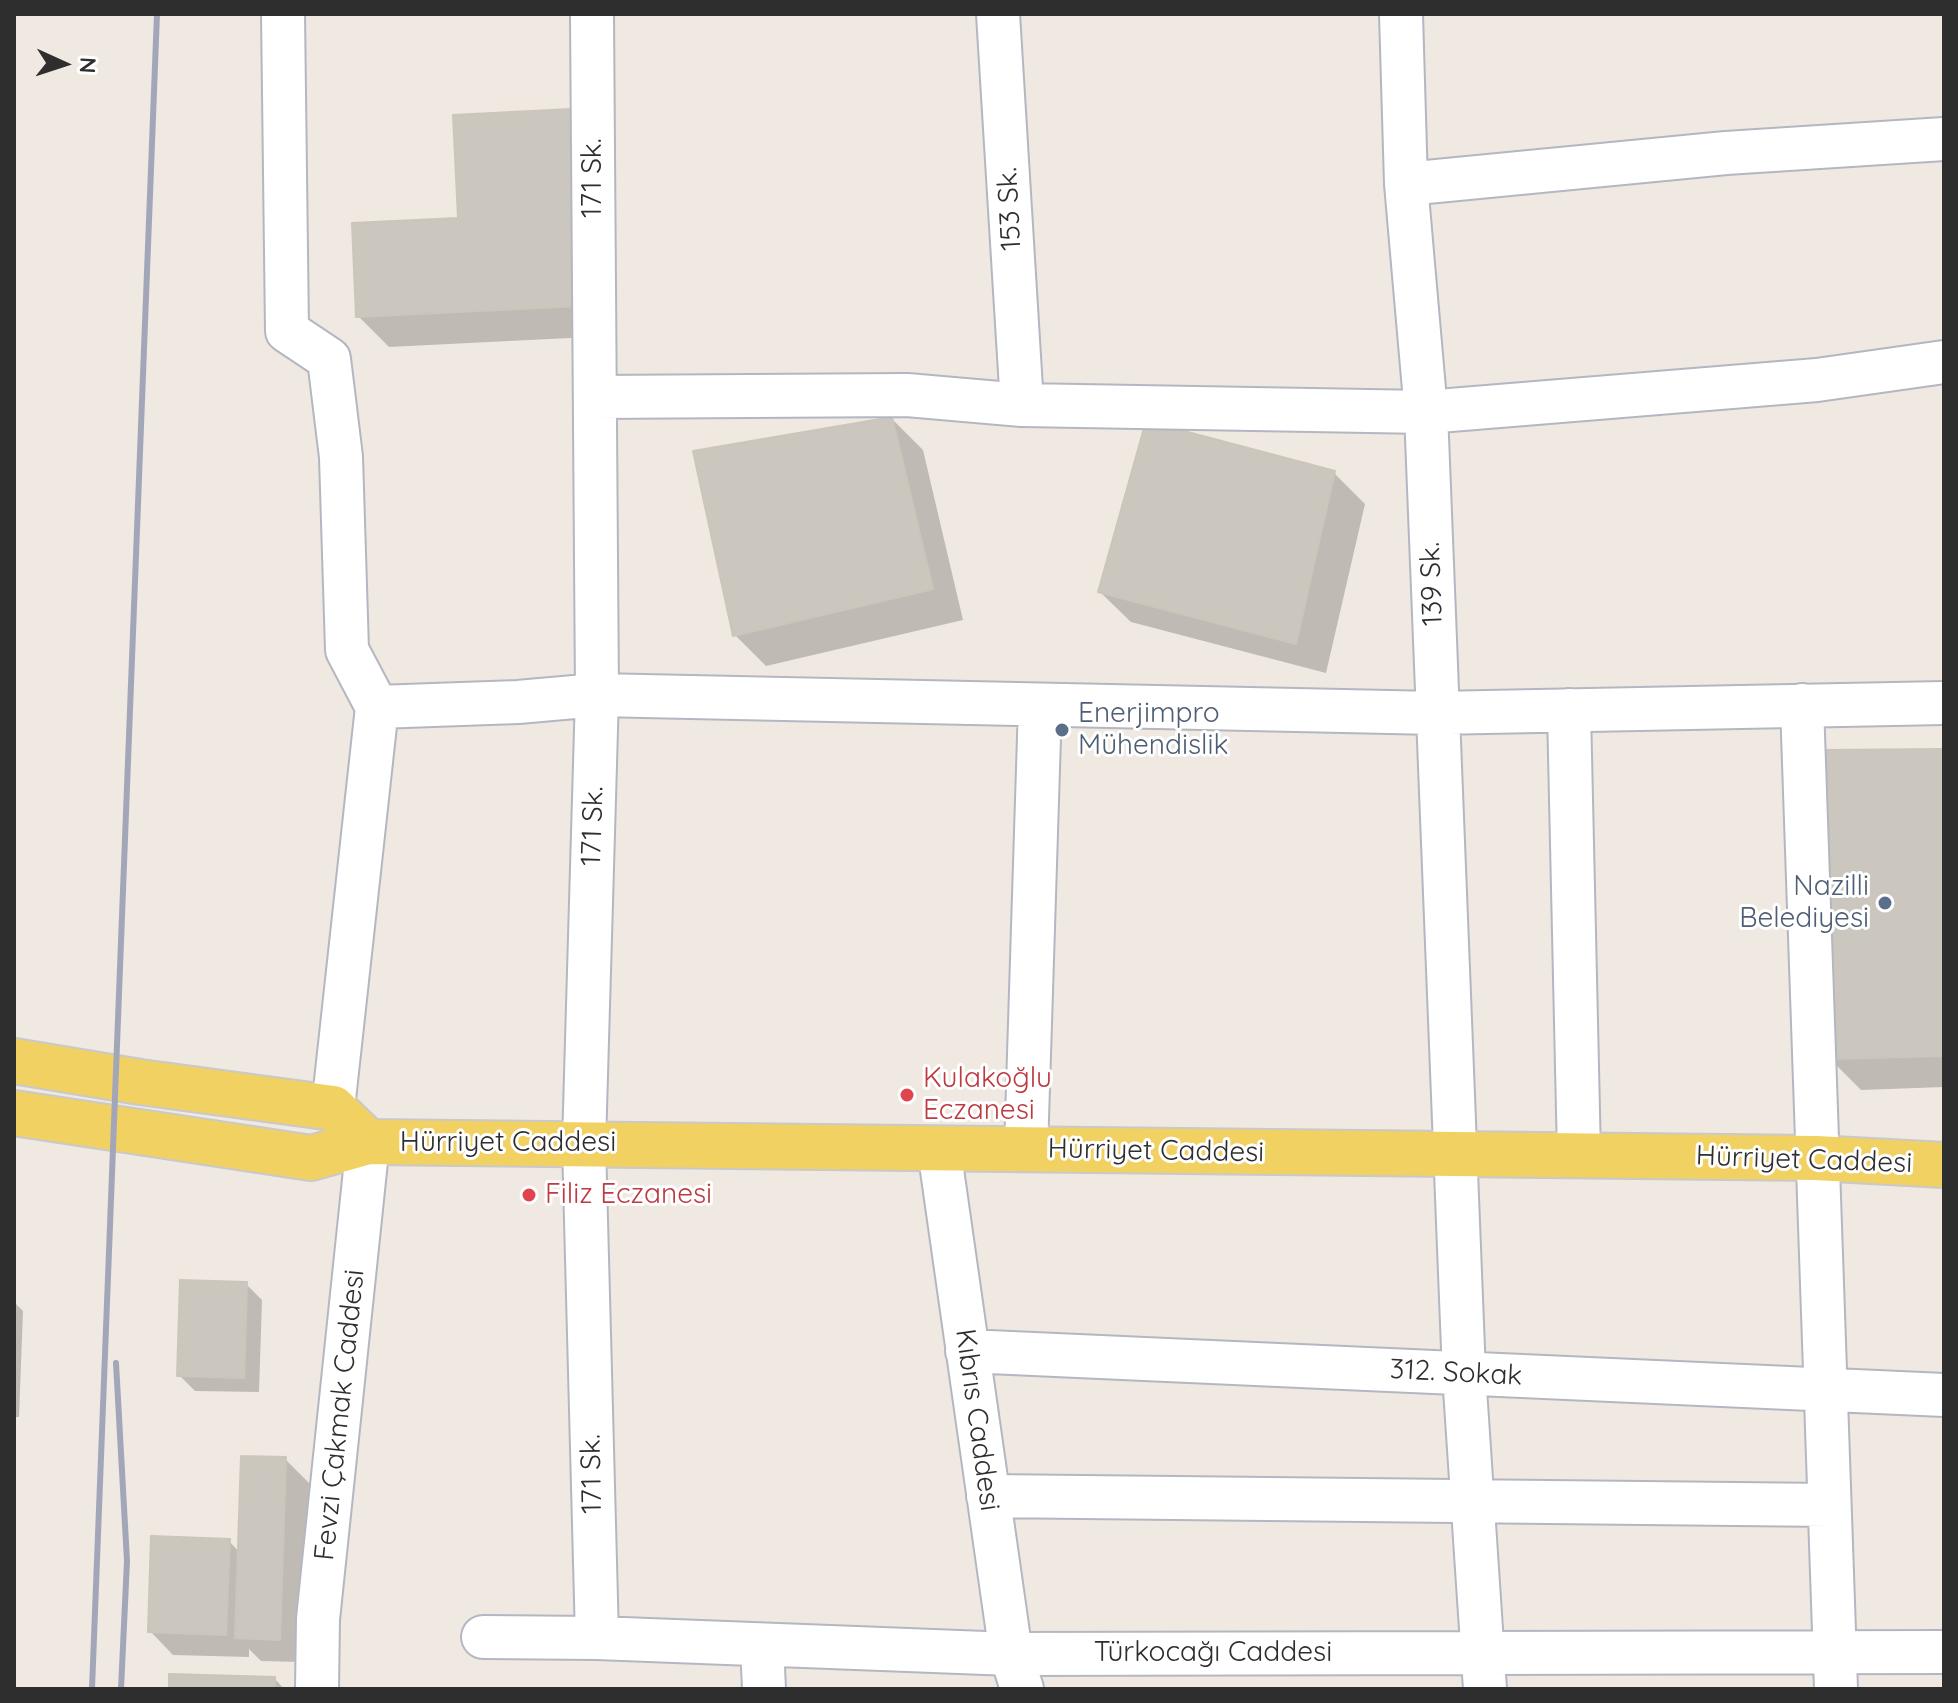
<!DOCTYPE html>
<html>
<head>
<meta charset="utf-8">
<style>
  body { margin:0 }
  #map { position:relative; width:1958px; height:1703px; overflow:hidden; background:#efe9e1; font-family:Quicksand,sans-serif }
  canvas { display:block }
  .frame { position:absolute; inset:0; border:16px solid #2e2e2e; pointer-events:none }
  .north { position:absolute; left:24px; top:24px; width:80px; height:80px; -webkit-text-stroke:6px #fff; paint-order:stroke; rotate:93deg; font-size:22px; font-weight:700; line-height:32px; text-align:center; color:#2e2e2e }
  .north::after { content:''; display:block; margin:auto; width:28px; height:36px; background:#2e2e2e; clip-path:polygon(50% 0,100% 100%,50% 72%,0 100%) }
</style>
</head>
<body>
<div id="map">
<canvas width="1958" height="1703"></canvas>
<div class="frame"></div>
<div class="north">N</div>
</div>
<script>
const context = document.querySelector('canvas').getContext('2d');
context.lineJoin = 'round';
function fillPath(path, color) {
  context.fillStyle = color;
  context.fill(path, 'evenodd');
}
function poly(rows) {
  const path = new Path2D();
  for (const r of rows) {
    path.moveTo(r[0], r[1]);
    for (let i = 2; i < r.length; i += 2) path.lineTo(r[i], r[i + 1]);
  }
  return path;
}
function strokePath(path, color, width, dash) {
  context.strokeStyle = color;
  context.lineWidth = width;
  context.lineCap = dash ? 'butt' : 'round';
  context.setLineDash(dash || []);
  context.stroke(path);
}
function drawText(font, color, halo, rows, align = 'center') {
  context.font = font + ' Quicksand,sans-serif';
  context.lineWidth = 6;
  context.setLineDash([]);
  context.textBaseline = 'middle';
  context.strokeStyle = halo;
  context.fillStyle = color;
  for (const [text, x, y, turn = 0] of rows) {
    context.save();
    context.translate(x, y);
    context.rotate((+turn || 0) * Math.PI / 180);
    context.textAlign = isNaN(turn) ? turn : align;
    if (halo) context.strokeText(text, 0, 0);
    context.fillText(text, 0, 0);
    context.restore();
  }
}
fillPath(poly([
  [570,111,601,142,610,336,389,347,358,316],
  [892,419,923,450,963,620,766,666,735,635],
  [1334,473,1365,504,1326,673,1131,622,1100,592],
  [1944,751,1944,1087,1861,1090,1830,1059],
  [246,1284,262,1300,259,1392,195,1391,179,1375],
  [14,1302,23,1311,19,1417,14,1417],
  [285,1459,309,1483,303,1662,261,1661,249,1649,249,1657,173,1655,150,1631,229,1541,240,1553],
  [275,1679,284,1689,171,1689]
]), '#0003');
const building = poly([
  [571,109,580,306,356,317,352,223,458,218,453,115,571,109],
  [892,417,933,589,733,636,693,451,892,417],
  [1146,421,1335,471,1296,644,1098,592,1146,421],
  [1944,749,1944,1056,1828,1059,1825,750,1944,749],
  [180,1280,247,1282,244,1378,177,1376,180,1280],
  [241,1456,286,1457,280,1640,235,1638,241,1456],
  [151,1536,230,1539,226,1635,148,1632,151,1536],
  [169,1674,275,1677,275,1689,169,1689,169,1674]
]);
fillPath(building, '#cbc7bf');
strokePath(building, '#cbc5ba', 2);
const minor = poly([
  [283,14,287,331,329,359,341,457,347,650,377,707,333,1108],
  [592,14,597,695,584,1144,597,1638],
  [998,14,1022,405],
  [1401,14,1406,184,1426,412,1464,1374,1485,1689],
  [1406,184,1726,153,1944,139],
  [595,397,907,395,1022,405,1426,412,1817,380,1944,362],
  [1802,705,1836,1689],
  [377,707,518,702,597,695,1436,713,1944,703],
  [1569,710,1579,1156],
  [939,1149,1011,1654,1022,1689],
  [1026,1150,1040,705],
  [967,1351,1944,1395],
  [988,1496,1829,1505],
  [483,1637,597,1638,1011,1654,1944,1652],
  [762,1645,764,1689],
  [317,1689,318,1619,368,1142]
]);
const major = poly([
  [14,1061,140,1082,333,1108,368,1142],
  [14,1113,311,1158,368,1142,1816,1158,1944,1165]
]);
strokePath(minor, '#b4b7c1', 46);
strokePath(major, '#c9c9c9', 48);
strokePath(minor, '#fff', 42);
strokePath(major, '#f2d163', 44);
strokePath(poly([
  [116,1363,127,1561,121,1689],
  [92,1689,157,14]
]), '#a3a6b8', 6);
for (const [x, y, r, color] of [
  [1062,730,8,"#5c6f8a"],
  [1885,903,8,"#5c6f8a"],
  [907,1095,8,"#e0444e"],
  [529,1195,8,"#e0444e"]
]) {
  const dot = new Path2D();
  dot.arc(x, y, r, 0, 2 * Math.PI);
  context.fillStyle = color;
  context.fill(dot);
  strokePath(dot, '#fff', 3);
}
drawText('28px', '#2e2e2e', '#fff', [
  ["171 Sk.",593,178,-90],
  ["153 Sk.",1010,209,-93],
  ["139 Sk.",1432,584,-92],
  ["171 Sk.",593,826,-88],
  ["Hürriyet Caddesi",508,1143],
  ["Hürriyet Caddesi",1156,1151,1],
  ["Hürriyet Caddesi",1804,1160,2],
  ["312. Sokak",1456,1373,3],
  ["Fevzi Çakmak Caddesi",340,1415,-84],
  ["Kıbrıs Caddesi",977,1420,82],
  ["171 Sk.",592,1474,-91],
  ["Türkocağı Caddesi",1213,1653]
]);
drawText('28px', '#4e5e75', '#fff', [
  ["Enerjimpro",1078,714],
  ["Mühendislik",1078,746],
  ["Nazilli",1869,887,"right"],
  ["Belediyesi",1869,919,"right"]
], 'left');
drawText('28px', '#be3a42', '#fff', [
  ["Kulakoğlu",923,1079],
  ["Eczanesi",923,1111],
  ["Filiz Eczanesi",545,1195]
], 'left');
</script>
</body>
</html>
